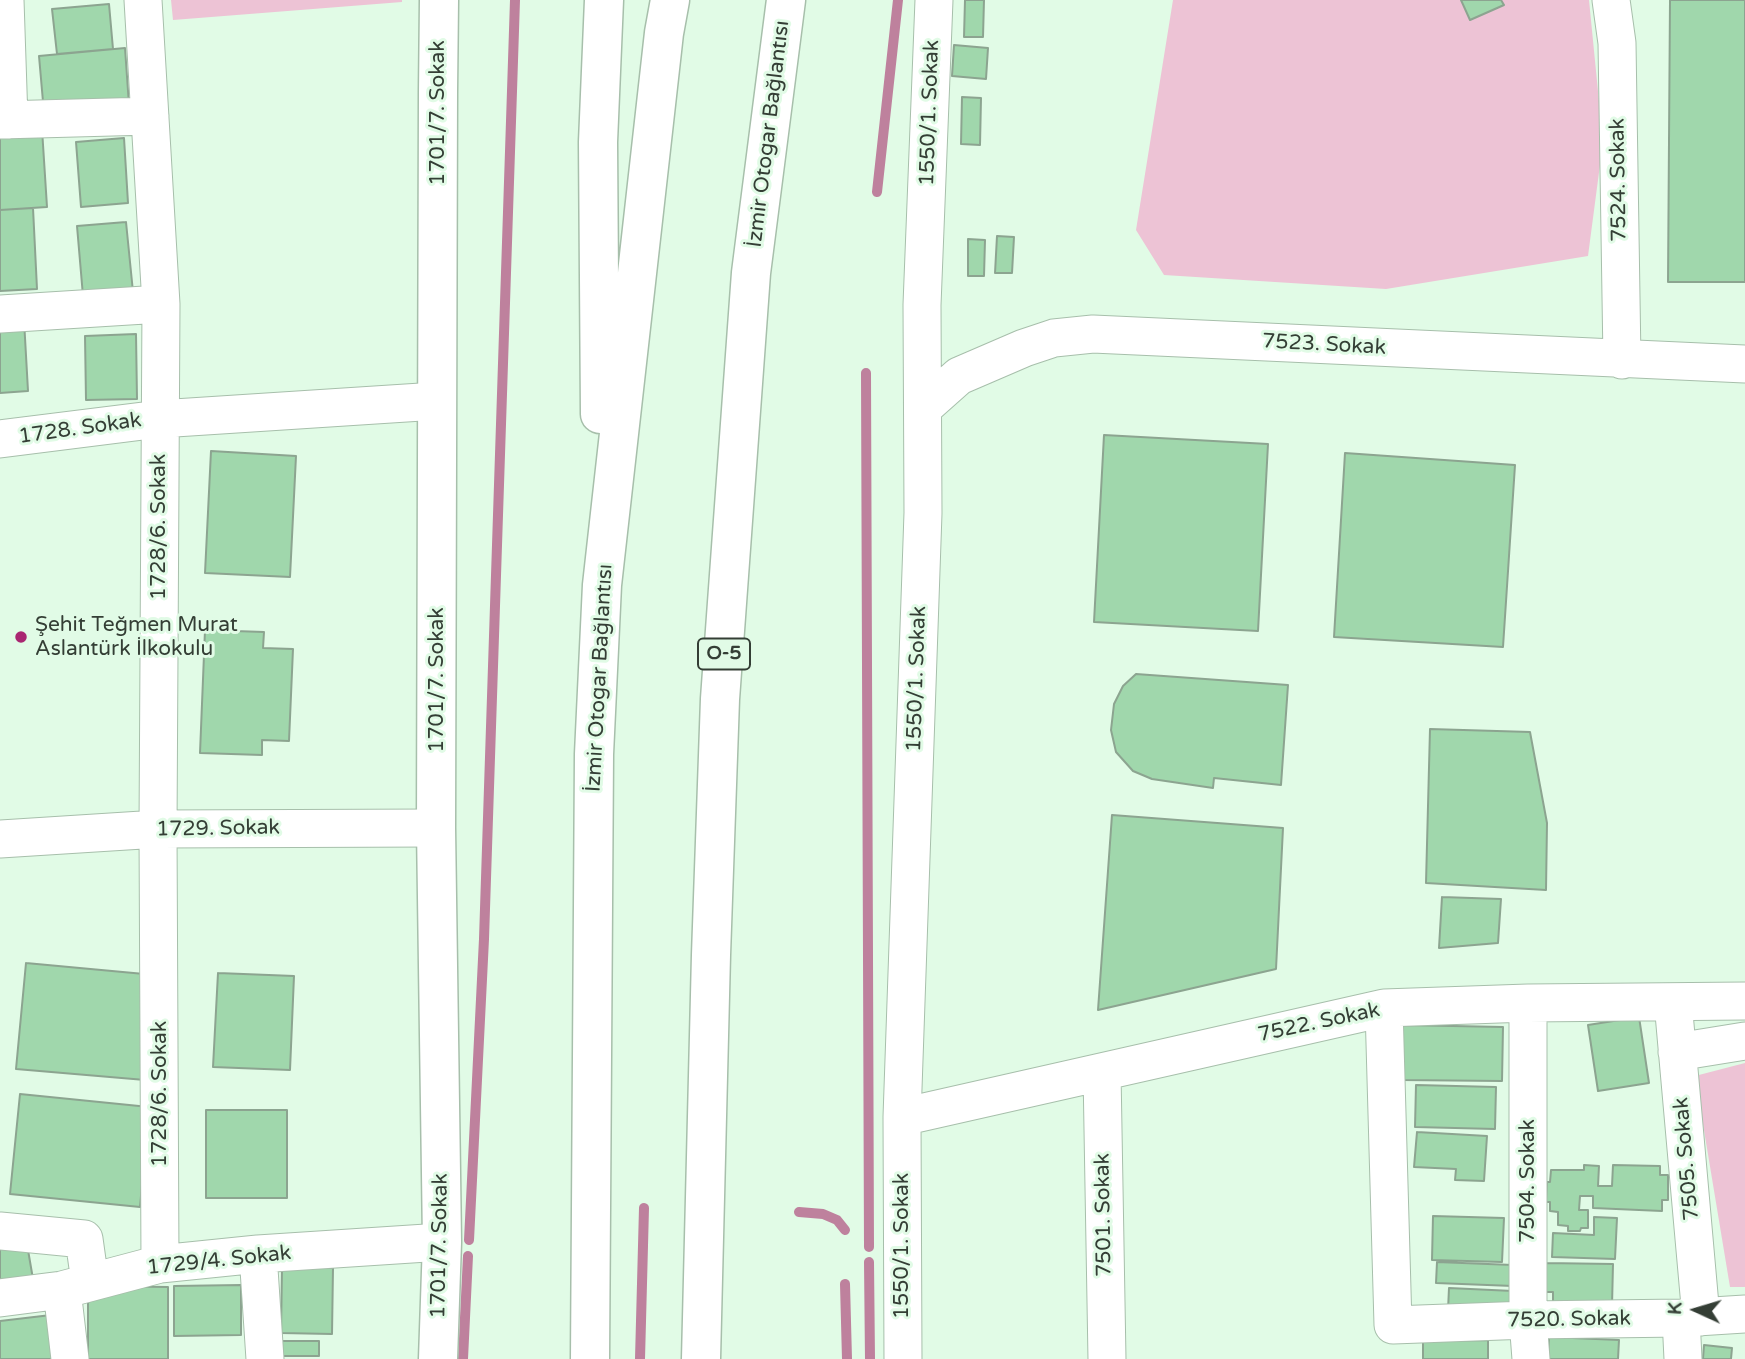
<!DOCTYPE html>
<html>
<head>
<meta charset="utf-8">
<style>
  body { margin:0 }
  #map { position:relative; width:1745px; height:1359px; overflow:hidden; background:#e1fbe6; font-family:"Varela Round",sans-serif }
  canvas { display:block }
  .north { position:absolute; left:1661px; top:1275px; width:70px; height:70px; -webkit-text-stroke:5px #e1fbe6; paint-order:stroke; rotate:274deg; font-size:19px; font-weight:700; line-height:28px; text-align:center; color:#343e35 }
  .north::after { content:''; display:block; margin:auto; width:24px; height:32px; background:#343e35; clip-path:polygon(50% 0,100% 100%,50% 72%,0 100%) }
</style>
</head>
<body>
<div id="map">
<canvas width="1745" height="1359"></canvas>
<div class="north">K</div>
</div>
<script>
const context = document.querySelector('canvas').getContext('2d');
context.lineJoin = 'round';
function fillPath(path, color) {
  context.fillStyle = color;
  context.fill(path, 'evenodd');
}
function poly(rows) {
  const path = new Path2D();
  for (const r of rows) {
    path.moveTo(r[0], r[1]);
    for (let i = 2; i < r.length; i += 2) path.lineTo(r[i], r[i + 1]);
  }
  return path;
}
function strokePath(path, color, width, dash) {
  context.strokeStyle = color;
  context.lineWidth = width;
  context.lineCap = dash ? 'butt' : 'round';
  context.setLineDash(dash || []);
  context.stroke(path);
}
function drawText(font, color, halo, rows, align = 'center') {
  context.font = font + ' "Varela Round",sans-serif';
  context.lineWidth = 6;
  context.setLineDash([]);
  context.textBaseline = 'middle';
  context.strokeStyle = halo;
  context.fillStyle = color;
  for (const [text, x, y, turn = 0] of rows) {
    context.save();
    context.translate(x, y);
    context.rotate((+turn || 0) * Math.PI / 180);
    context.textAlign = isNaN(turn) ? turn : align;
    if (halo) context.strokeText(text, 0, 0);
    context.fillText(text, 0, 0);
    context.restore();
  }
}
fillPath(poly([
  [171,0,402,0,402,2,173,20],
  [1173,0,1589,0,1603,142,1588,256,1386,289,1164,275,1136,230],
  [1745,1063,1745,1287,1730,1287,1695,1076]
]), '#edc3d5');
strokePath(poly([
  [877,192,898,0],
  [866,373,869,1247],
  [799,1212,823,1214,837,1220,845,1230],
  [469,1240,484,939,515,0],
  [869,1262,870,1359],
  [845,1284,847,1359],
  [463,1359,468,1256],
  [640,1359,644,1208]
]), '#be819d', 10);
const building = poly([
  [965,0,984,0,983,37,964,37,965,0],
  [1461,0,1501,0,1504,5,1470,20,1461,0],
  [1670,0,1745,0,1745,282,1668,282,1670,0],
  [109,4,113,49,57,54,52,9,109,4],
  [954,45,988,48,986,79,952,76,954,45],
  [125,48,129,105,44,113,39,56,125,48],
  [962,97,981,98,980,145,961,144,962,97],
  [42,129,47,207,0,210,0,132,42,129],
  [124,138,128,203,81,207,76,142,124,138],
  [33,208,37,289,0,291,0,210,33,208],
  [126,222,133,292,83,296,77,226,126,222],
  [997,236,1014,237,1012,273,995,273,997,236],
  [968,239,985,240,984,276,968,276,968,239],
  [24,320,28,391,0,393,0,322,24,320],
  [136,334,137,399,86,400,85,336,136,334],
  [1104,435,1268,444,1258,631,1094,622,1104,435],
  [211,451,296,456,290,577,205,573,211,451],
  [1345,453,1515,465,1503,647,1334,637,1345,453],
  [205,630,264,632,263,648,293,649,289,741,262,740,262,755,200,753,205,630],
  [1136,674,1288,685,1281,785,1214,778,1213,788,1152,779,1133,771,1116,752,1111,730,1114,704,1123,686,1136,674],
  [1430,729,1530,732,1547,823,1546,890,1426,883,1430,729],
  [1112,815,1283,828,1276,969,1098,1010,1112,815],
  [1442,897,1501,899,1498,943,1439,948,1442,897],
  [26,963,155,975,145,1080,16,1069,26,963],
  [218,973,294,976,290,1070,213,1067,218,973],
  [1639,1017,1649,1083,1598,1091,1588,1025,1639,1017],
  [1402,1025,1503,1027,1502,1081,1401,1080,1402,1025],
  [1416,1085,1496,1087,1495,1129,1415,1127,1416,1085],
  [20,1094,149,1107,140,1207,10,1194,20,1094],
  [206,1110,287,1110,287,1198,206,1198,206,1110],
  [1417,1132,1487,1136,1484,1181,1455,1180,1456,1169,1414,1167,1417,1132],
  [1584,1165,1599,1166,1598,1186,1612,1186,1613,1165,1660,1166,1660,1175,1668,1175,1668,1200,1662,1200,1662,1211,1593,1208,1593,1196,1580,1196,1579,1210,1588,1210,1588,1228,1581,1228,1580,1231,1568,1231,1568,1226,1558,1225,1558,1212,1550,1211,1550,1202,1546,1202,1547,1182,1550,1182,1551,1170,1584,1170,1584,1165],
  [1433,1216,1504,1218,1502,1262,1432,1260,1433,1216],
  [1594,1217,1617,1218,1615,1259,1552,1257,1553,1233,1594,1235,1594,1217],
  [0,1247,28,1250,33,1279,0,1280,0,1247],
  [1437,1262,1513,1265,1513,1286,1436,1283,1437,1262],
  [1545,1263,1613,1264,1612,1306,1553,1312,1553,1292,1544,1292,1545,1263],
  [282,1268,333,1268,332,1334,281,1333,282,1268],
  [241,1285,241,1335,174,1336,174,1286,241,1285],
  [88,1286,168,1287,168,1359,88,1359,88,1286],
  [1449,1288,1513,1291,1512,1312,1448,1310,1449,1288],
  [51,1315,56,1359,0,1359,0,1321,51,1315],
  [1549,1337,1619,1340,1618,1359,1548,1359,1549,1337],
  [1488,1340,1488,1359,1423,1359,1423,1341,1488,1340],
  [279,1341,319,1341,319,1356,279,1356,279,1341],
  [1704,1345,1732,1348,1731,1359,1703,1359,1704,1345]
]);
fillPath(building, '#a0d7ac');
strokePath(building, '#8ca490', 2);
const minor = poly([
  [5,0,9,120],
  [143,0,161,304,158,829,160,1264],
  [1611,0,1617,43,1622,360],
  [0,120,150,116],
  [0,314,161,304],
  [923,408,959,376,1024,348,1054,338,1093,334,1745,364],
  [0,439,159,419,437,401],
  [0,839,158,829,436,828],
  [1673,1002,1701,1317],
  [1528,1003,1528,1320,1531,1359],
  [1384,1008,1393,1325,1528,1320,1681,1318,1745,1314],
  [1677,1052,1745,1041],
  [1102,1072,1107,1359],
  [902,1117,1384,1008,1528,1003,1745,1001],
  [0,1231,84,1239,90,1282],
  [258,1254,265,1359],
  [62,1290,70,1359],
  [0,1298,62,1290,160,1264,258,1254,442,1242],
  [1681,1318,1683,1359],
  [903,1359,902,1117,923,513,922,305,934,0]
]);
const tertiary = poly([
  [438,1359,442,1242,436,828,438,92,439,0]
]);
const motorway = poly([
  [600,414,598,142,604,0],
  [590,1359,594,754,602,585,664,33,670,0],
  [701,1359,711,955,720,699,751,273,786,0]
]);
strokePath(minor, '#a7bfab', 39);
strokePath(tertiary, '#a7bfab', 41);
strokePath(motorway, '#a7bfab', 41);
strokePath(minor, '#fff', 37);
strokePath(tertiary, '#fff', 38);
strokePath(motorway, '#fff', 38);
for (const [x, y, r, color] of [
  [21,637,7,"#a92671"]
]) {
  const dot = new Path2D();
  dot.arc(x, y, r, 0, 2 * Math.PI);
  context.fillStyle = color;
  context.fill(dot);
  strokePath(dot, '#e1fbe6', 2.5);
}
for (const [x, y, w] of [
  [724,654,52]
]) {
  const box = new Path2D();
  box.roundRect(x - w / 2, y - 15.5, w, 31, 5);
  context.fillStyle = '#e1fbe6';
  context.fill(box);
  strokePath(box, '#343e35', 2);
}
drawText('bold 19px', '#343e35', null, [
  ["O-5",724,654]
]);
drawText('21px', '#343e35', '#e1fbe6', [
  ["1701/7. Sokak",438,113,-90],
  ["1550/1. Sokak",930,113,-88],
  ["İzmir Otogar Bağlantısı",769,134,-83],
  ["7524. Sokak",1619,180,-91],
  ["7523. Sokak",1324,345,3],
  ["1728. Sokak",80,429,-8],
  ["1728/6. Sokak",159,527,-90],
  ["İzmir Otogar Bağlantısı",600,678,-87],
  ["1550/1. Sokak",917,679,-88],
  ["1701/7. Sokak",437,680,-90],
  ["1729. Sokak",218,829,-1],
  ["7522. Sokak",1319,1023,-12],
  ["1728/6. Sokak",160,1094,-90],
  ["7505. Sokak",1687,1159,-95],
  ["7504. Sokak",1528,1181,-90],
  ["7501. Sokak",1104,1215,-91],
  ["1701/7. Sokak",440,1246,-89],
  ["1550/1. Sokak",902,1246,-90],
  ["1729/4. Sokak",219,1261,-6],
  ["7520. Sokak",1569,1320,-1]
]);
drawText('21px', '#343e35', '#e1fbe6', [
  ["Şehit Teğmen Murat",35,625],
  ["Aslantürk İlkokulu",35,649]
], 'left');
</script>
</body>
</html>
